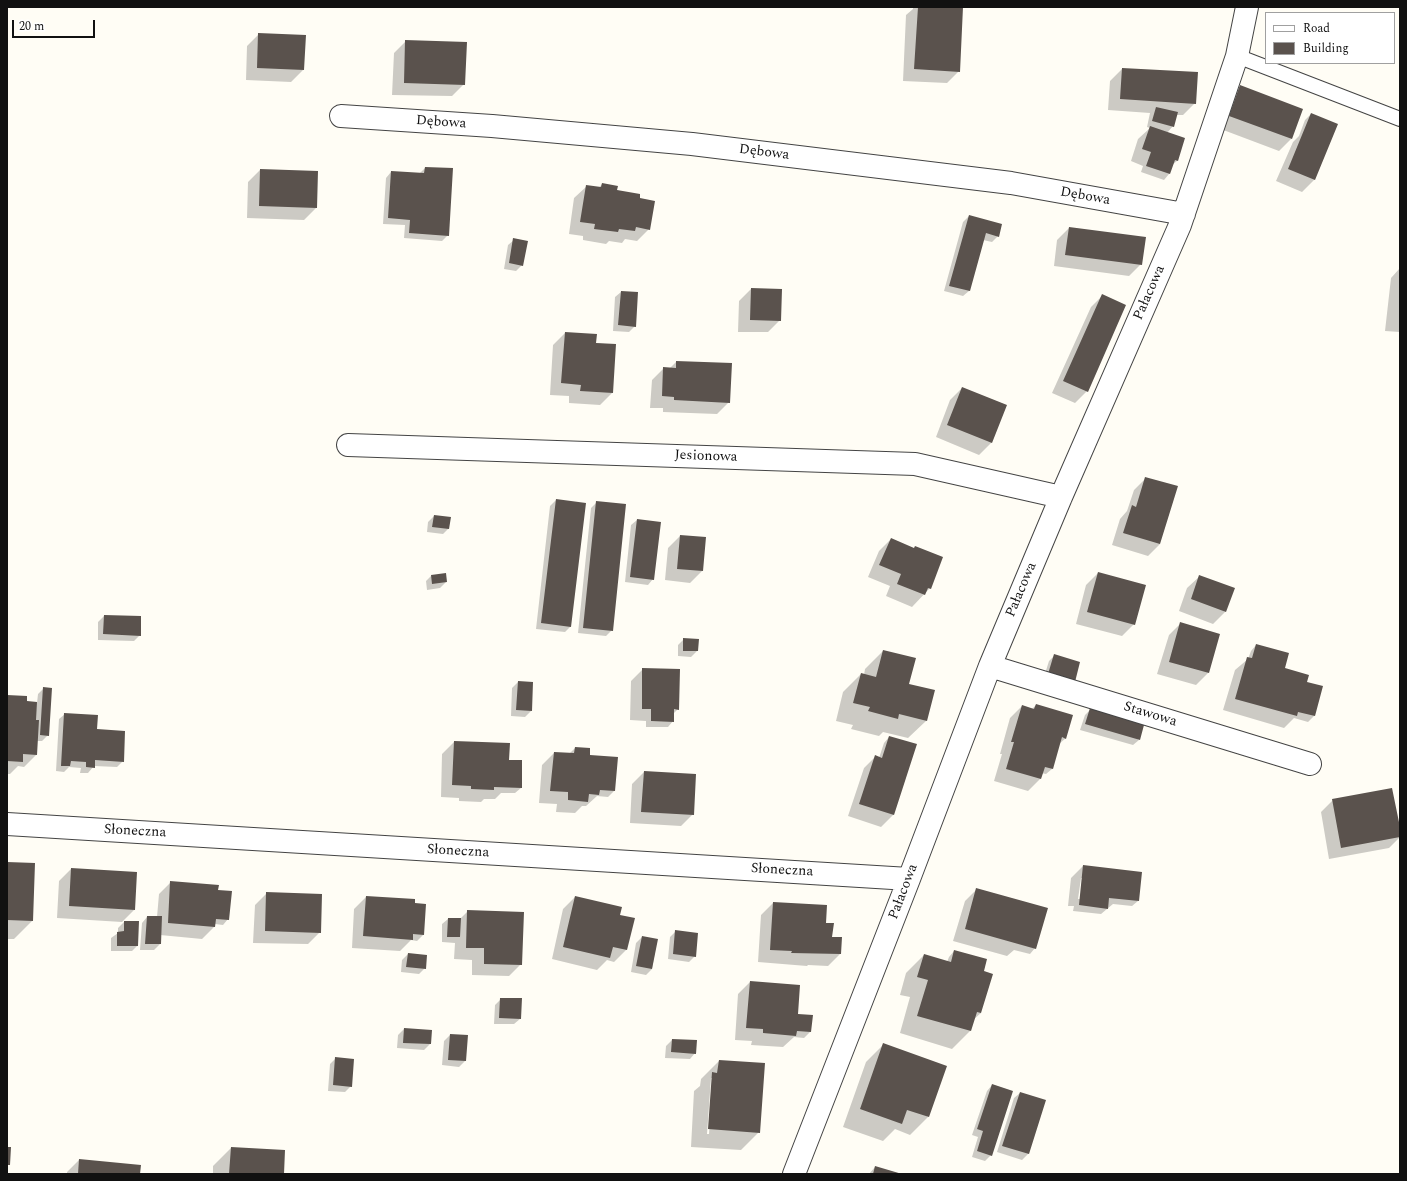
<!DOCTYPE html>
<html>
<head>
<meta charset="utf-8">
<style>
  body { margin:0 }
  #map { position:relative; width:1407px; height:1181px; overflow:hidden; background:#fffdf5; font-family:Spectral,serif }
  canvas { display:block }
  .frame { position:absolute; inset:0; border:8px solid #111; pointer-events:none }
  .legend { position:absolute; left:1265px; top:12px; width:130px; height:52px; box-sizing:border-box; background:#fff; border:1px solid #a0a0a0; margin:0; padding:5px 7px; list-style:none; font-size:12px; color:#111 }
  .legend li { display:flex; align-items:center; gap:8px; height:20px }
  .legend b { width:20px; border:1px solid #a0a0a0 }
  .scale { position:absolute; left:12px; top:20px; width:83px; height:18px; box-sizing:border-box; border:2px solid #111; border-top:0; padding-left:5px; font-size:12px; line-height:14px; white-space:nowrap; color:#111; -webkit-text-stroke:3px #fff; paint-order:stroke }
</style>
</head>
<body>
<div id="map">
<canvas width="1407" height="1181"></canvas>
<div class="frame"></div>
<ul class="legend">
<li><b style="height:5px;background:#fff"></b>Road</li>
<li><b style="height:11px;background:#5a524d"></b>Building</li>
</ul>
<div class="scale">20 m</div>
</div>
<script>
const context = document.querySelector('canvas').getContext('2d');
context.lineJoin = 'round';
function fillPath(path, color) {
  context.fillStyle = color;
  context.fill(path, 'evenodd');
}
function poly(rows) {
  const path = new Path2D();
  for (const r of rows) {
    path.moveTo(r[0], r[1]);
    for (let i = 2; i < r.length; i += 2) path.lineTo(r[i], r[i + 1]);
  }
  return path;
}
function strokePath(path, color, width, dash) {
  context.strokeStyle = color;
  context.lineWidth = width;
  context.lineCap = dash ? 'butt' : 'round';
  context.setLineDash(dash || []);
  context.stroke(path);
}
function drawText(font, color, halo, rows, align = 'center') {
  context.font = font + ' Spectral,serif';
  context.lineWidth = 4;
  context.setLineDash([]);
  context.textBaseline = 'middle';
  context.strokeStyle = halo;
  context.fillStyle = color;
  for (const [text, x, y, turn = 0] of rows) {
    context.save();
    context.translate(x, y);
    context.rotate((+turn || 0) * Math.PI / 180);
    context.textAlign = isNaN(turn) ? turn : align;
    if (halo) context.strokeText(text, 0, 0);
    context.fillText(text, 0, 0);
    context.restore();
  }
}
fillPath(poly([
  [913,7,962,7,959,71,947,83,903,81,906,15,913,9],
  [259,34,303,70,291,82,246,80,247,46],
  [406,41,464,84,452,96,392,95,394,53],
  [1122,69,1195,103,1183,115,1176,115,1173,126,1167,133,1184,139,1177,161,1172,165,1169,174,1164,180,1141,172,1143,166,1131,161,1138,139,1150,128,1147,127,1150,113,1108,110,1110,81],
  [1240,87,1291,139,1279,151,1218,128,1228,99],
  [1311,114,1337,125,1314,180,1302,192,1276,181,1293,142,1299,136,1305,120],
  [425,168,448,235,442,241,404,238,405,225,383,224,386,178,391,172,419,174],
  [260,170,316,208,304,220,247,218,248,182],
  [602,184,639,199,649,229,637,241,625,239,622,243,609,241,606,244,583,240,583,236,569,234,574,198,587,186,599,188],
  [969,216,998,236,992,242,983,240,969,291,963,296,944,291,963,222],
  [1069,228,1141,264,1129,276,1054,266,1057,240],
  [514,240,522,265,516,271,504,269,508,245],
  [1400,268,1400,332,1385,331,1391,278],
  [751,289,781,290,780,320,768,332,738,332,739,301],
  [621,292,635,326,629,332,613,331,615,297],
  [1103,295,1087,391,1075,403,1052,393,1091,307],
  [565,333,595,343,615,345,612,393,600,405,569,403,569,396,550,395,553,345],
  [676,362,729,402,717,414,663,412,663,408,650,408,652,380,664,368,669,369],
  [962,388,1006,405,991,443,979,455,936,437,950,400],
  [1146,478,1160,544,1148,556,1112,545,1120,519,1127,511,1134,490],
  [556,500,571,626,565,632,536,629,550,506],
  [597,502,612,630,606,636,578,633,591,508],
  [434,516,449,528,443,534,427,532,428,522],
  [637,520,653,579,648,585,625,582,631,525],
  [680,536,702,571,690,583,665,580,668,548],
  [891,539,930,588,912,607,886,596,890,586,868,577,879,551],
  [1098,573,1134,624,1122,636,1076,624,1086,585],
  [431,576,446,582,440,588,427,590,426,581],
  [1200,576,1225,612,1213,624,1179,611,1187,588],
  [104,616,140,635,134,641,98,640,98,622],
  [1181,623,1208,673,1196,685,1157,674,1169,635],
  [684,639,697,651,691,657,678,656,678,645],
  [1256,645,1283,668,1306,682,1314,716,1308,722,1294,718,1284,728,1223,710,1235,670,1248,659,1251,651],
  [883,651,908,684,926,721,908,738,883,732,879,736,851,729,853,725,836,721,843,692,861,674,864,675,865,669],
  [1054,656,1074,682,1043,680,1049,661],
  [643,669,678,709,673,714,673,721,668,727,646,727,646,721,630,720,631,681],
  [518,682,531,711,525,717,511,716,512,688],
  [44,688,48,735,42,741,37,741,36,755,24,767,18,766,10,774,7,774,7,696,26,704,28,702,37,703,38,694],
  [1036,705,1066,738,1059,744,1052,769,1046,774,1041,773,1040,779,1028,791,994,781,1002,754,1000,754,1010,718,1022,706,1032,709],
  [1090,710,1139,740,1133,745,1080,730,1085,715],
  [65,714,96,730,123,761,117,767,94,766,88,773,80,773,81,768,69,767,64,772,56,771,59,719],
  [889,737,909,767,893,815,881,827,848,816,864,768,876,756,879,758,884,743],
  [454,742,508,761,521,788,515,793,501,793,495,799,484,799,481,802,459,801,459,798,441,797,442,754],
  [575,748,589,756,614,791,608,797,597,796,586,806,582,806,575,813,556,812,557,804,539,803,542,765,554,753,569,754],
  [644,772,693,814,681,826,630,823,632,784],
  [1333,800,1400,832,1400,837,1389,848,1329,859,1321,812],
  [7,863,32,921,14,939,7,939],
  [1083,866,1138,901,1132,906,1113,904,1101,914,1073,911,1074,906,1068,906,1071,878],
  [1081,878,1083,878,1080,899,1078,899],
  [71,869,134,910,122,922,57,918,59,881],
  [171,882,217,891,228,919,223,925,215,924,214,927,202,939,160,935,160,944,154,950,140,950,142,923,147,917,157,917,159,894],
  [977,889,1035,948,1030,954,1014,950,1007,956,953,941,965,901],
  [267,893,320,932,308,944,253,943,255,905],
  [366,897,425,905,423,935,417,941,411,940,400,951,352,948,354,909],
  [575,897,619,916,633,919,626,950,614,962,607,960,597,970,552,959,563,909],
  [773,903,825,923,831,938,841,938,840,954,828,966,808,965,807,966,758,962,761,915],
  [468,911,521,964,509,976,472,975,472,960,454,959,455,943,442,942,442,924,448,919,460,919],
  [124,922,137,946,132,951,111,951,111,938,118,933,118,928],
  [676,931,695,956,689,962,668,959,670,937],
  [642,937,657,940,652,969,646,975,631,972,636,943],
  [954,951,983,971,981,1013,973,1020,970,1031,952,1049,900,1033,910,997,900,995,906,973,924,955,947,962,949,957],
  [408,954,425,968,419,974,401,972,402,960],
  [750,982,797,1015,812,1016,810,1032,804,1038,794,1037,783,1047,751,1045,752,1041,735,1040,738,994],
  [501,999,520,1019,514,1024,494,1024,495,1005],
  [404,1029,431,1031,430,1044,424,1050,397,1048,398,1035],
  [450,1035,467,1036,465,1061,459,1067,442,1065,444,1041],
  [672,1040,695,1053,690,1059,665,1058,666,1046],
  [884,1044,928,1117,910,1135,895,1129,883,1141,843,1127,866,1062],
  [336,1058,351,1086,345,1092,328,1091,330,1064],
  [719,1061,759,1132,741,1150,691,1147,694,1091,700,1086,701,1079],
  [711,1078,713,1078,709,1134,707,1134],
  [992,1085,991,1155,985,1161,972,1157,978,1137,972,1135,987,1091],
  [1020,1093,1045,1101,1028,1154,1022,1160,997,1152,1014,1098],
  [231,1148,283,1174,213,1174,213,1166],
  [79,1160,139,1174,67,1174,67,1172],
  [875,1167,901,1174,869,1174]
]), '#0003');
fillPath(poly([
  [918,7,963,7,960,72,914,69],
  [258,33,306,35,304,70,257,68],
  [405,40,467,42,465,85,404,83],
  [1122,68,1198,72,1196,104,1120,99],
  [1240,85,1303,109,1292,139,1229,116],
  [1156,107,1178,112,1174,127,1152,121],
  [1311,113,1338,124,1315,180,1288,169],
  [1150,126,1185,138,1178,161,1175,160,1170,174,1146,166,1151,152,1142,149],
  [425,167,453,168,449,236,409,233,410,220,388,218,391,171,424,173],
  [260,169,318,171,317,208,259,206],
  [602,183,618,186,617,190,640,194,640,198,655,201,650,230,636,227,635,231,619,229,618,232,594,229,595,224,580,222,586,185,601,187],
  [969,215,1002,224,999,237,986,233,970,291,949,286],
  [1069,227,1146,237,1142,265,1065,255],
  [513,238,528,241,523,266,509,263],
  [751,288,782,289,781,321,750,320],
  [621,291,638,292,636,327,618,325],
  [1102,294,1126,305,1088,392,1063,381],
  [565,332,597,334,596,343,616,344,613,393,580,391,581,385,561,383],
  [676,361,732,363,730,403,674,400,674,397,662,396,663,367,676,368],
  [962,387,1007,405,992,443,947,425],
  [1145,477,1178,486,1160,544,1123,533,1132,505,1136,507],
  [556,499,586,503,571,627,541,623],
  [596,501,626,504,613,631,583,628],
  [434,515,451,517,449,529,432,527],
  [637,519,661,522,654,580,630,577],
  [680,535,706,537,703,571,677,569],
  [891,538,914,548,915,546,943,557,931,589,928,588,925,595,897,584,901,574,879,565],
  [1098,572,1146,585,1135,625,1087,612],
  [446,573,447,582,432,584,431,575],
  [1199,575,1235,588,1226,612,1191,599],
  [104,615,141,616,141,636,103,634],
  [1180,622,1220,634,1209,673,1169,662],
  [683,638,699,639,698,651,683,651],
  [1256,644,1289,653,1285,668,1309,675,1307,682,1323,686,1315,716,1298,712,1297,716,1235,699,1247,657,1252,658],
  [883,650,916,658,909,684,935,690,927,721,899,714,898,719,868,711,870,707,853,703,861,673,876,677],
  [1054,654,1080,662,1075,682,1048,674],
  [642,668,680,669,679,710,674,709,674,722,651,721,651,709,642,709],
  [518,681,533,682,532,711,516,710],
  [43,687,52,688,49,736,40,735],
  [7,695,27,696,27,701,37,702,36,720,39,720,37,755,23,754,23,762,7,761],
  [1036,704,1073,715,1066,739,1062,737,1053,769,1045,767,1041,779,1006,769,1014,742,1011,742,1022,705,1034,709],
  [1090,708,1144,725,1140,740,1085,724],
  [64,713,98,715,97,729,125,731,124,762,95,760,95,768,86,767,86,762,71,761,70,766,61,766],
  [889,736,917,744,894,815,859,804,875,755,882,758],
  [454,741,510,743,509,760,522,760,522,788,494,787,494,790,471,789,471,786,452,785],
  [575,747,590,748,590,755,618,757,615,791,600,790,599,795,589,794,588,802,568,800,568,792,550,791,554,752,574,753],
  [644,771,696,774,694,815,641,812],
  [1392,788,1400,827,1400,837,1341,848,1332,799],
  [7,862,35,863,33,921,7,920],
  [1083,865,1142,872,1139,901,1109,898,1108,909,1079,905],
  [71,868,137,872,135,910,69,906],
  [170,881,219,885,218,890,232,891,229,920,216,919,215,927,168,923],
  [976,888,1048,908,1036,949,965,929],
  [266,892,322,894,321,933,265,931],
  [366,896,415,899,415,903,426,904,424,935,413,934,413,940,363,936],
  [575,896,622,907,620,915,635,918,627,950,613,947,610,958,563,947],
  [773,902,827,905,826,923,834,923,832,937,842,937,841,954,791,953,792,951,770,950],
  [467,910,524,912,522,965,484,964,484,948,466,948],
  [147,916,162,916,161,944,145,944],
  [448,918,461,918,460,937,447,937],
  [124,921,139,921,138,946,117,946,117,932,124,931],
  [675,930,698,933,696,957,673,954],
  [642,936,658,939,652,969,636,966],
  [954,950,987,959,984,971,993,974,981,1013,977,1012,971,1031,917,1016,928,980,917,977,924,954,951,962],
  [408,953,427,955,426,969,406,967],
  [750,981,800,985,798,1014,813,1015,811,1032,797,1031,796,1036,763,1033,763,1029,746,1028],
  [500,998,522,998,521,1019,499,1018],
  [404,1028,432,1030,431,1044,403,1043],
  [450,1034,468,1035,466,1061,448,1060],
  [672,1039,697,1040,696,1054,671,1052],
  [883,1043,947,1066,929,1117,907,1110,902,1124,860,1109],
  [335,1057,354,1059,352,1087,333,1085],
  [719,1060,765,1063,760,1133,708,1129,712,1072,717,1073],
  [992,1084,1013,1091,992,1156,977,1151,983,1131,977,1129],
  [1020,1092,1046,1100,1029,1154,1002,1146],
  [7,1147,11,1147,10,1165,7,1165],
  [231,1147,285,1150,284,1174,229,1174],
  [79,1159,141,1165,140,1174,78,1174],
  [875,1166,902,1174,873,1174]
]), '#5a524d');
const lane = poly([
  [1237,56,1400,119]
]);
const street = poly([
  [341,116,492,126,692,144,1011,183,1184,214],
  [348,445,915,464,1061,497],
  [990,666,1310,764],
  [7,824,909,879],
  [794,1174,909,879,990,666,1061,497,1180,225,1237,56,1247,7]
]);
strokePath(lane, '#444', 16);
strokePath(street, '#444', 24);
strokePath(lane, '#fff', 14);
strokePath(street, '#fff', 22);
drawText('14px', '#111', '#fff', [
  ["Dębowa",441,123,4],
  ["Dębowa",764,153,7],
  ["Dębowa",1085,197,10],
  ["Pałacowa",1150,293,-66],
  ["Jesionowa",706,457,2],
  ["Pałacowa",1022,590,-67],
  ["Stawowa",1150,715,17],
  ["Słoneczna",135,832,3],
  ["Słoneczna",458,852,3],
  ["Słoneczna",782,871,3],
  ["Pałacowa",904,892,-69]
]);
</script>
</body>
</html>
